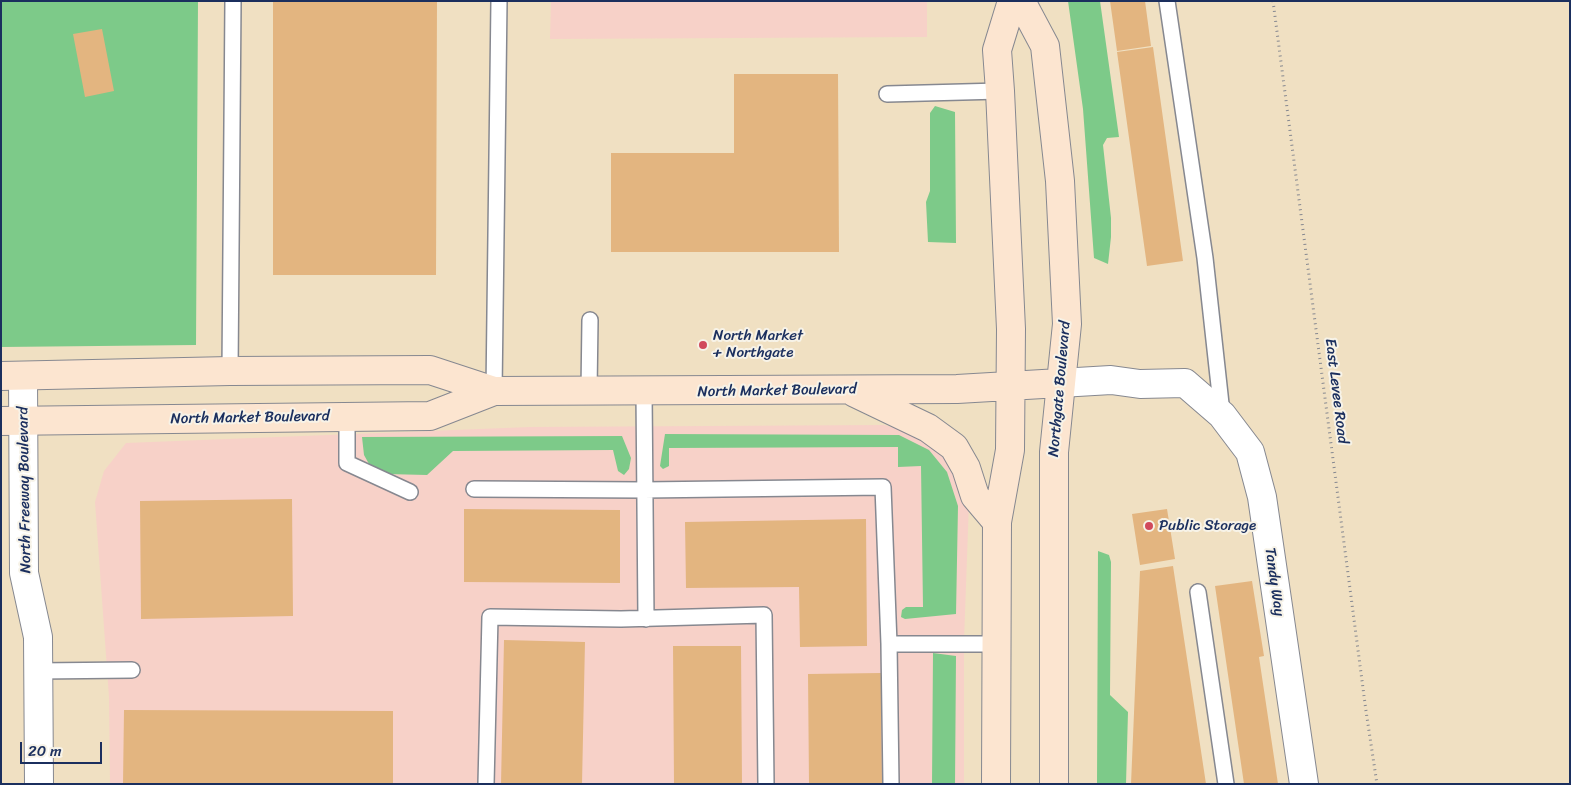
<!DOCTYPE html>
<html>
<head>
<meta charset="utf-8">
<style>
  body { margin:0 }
  #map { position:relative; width:1571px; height:785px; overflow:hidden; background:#f0e0c2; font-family:Sriracha,sans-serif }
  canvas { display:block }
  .frame { position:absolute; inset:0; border:2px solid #1b2f5e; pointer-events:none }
  .scale { position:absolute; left:20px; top:742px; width:82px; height:22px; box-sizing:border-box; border:2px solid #1b2f5e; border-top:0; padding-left:6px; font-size:15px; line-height:18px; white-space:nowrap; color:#1b2f5e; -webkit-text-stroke:4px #f7f3e8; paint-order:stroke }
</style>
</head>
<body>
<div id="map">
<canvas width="1571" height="785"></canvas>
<div class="frame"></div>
<div class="scale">20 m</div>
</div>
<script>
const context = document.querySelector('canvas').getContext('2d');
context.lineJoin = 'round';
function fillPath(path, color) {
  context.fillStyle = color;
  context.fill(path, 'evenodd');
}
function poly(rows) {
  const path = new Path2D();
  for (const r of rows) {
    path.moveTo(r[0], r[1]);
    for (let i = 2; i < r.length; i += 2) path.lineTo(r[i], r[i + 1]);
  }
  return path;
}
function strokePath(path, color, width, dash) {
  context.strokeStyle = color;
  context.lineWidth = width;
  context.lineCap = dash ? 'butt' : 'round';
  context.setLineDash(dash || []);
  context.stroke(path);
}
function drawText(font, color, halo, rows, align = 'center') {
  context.font = font + ' Sriracha,sans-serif';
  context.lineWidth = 4;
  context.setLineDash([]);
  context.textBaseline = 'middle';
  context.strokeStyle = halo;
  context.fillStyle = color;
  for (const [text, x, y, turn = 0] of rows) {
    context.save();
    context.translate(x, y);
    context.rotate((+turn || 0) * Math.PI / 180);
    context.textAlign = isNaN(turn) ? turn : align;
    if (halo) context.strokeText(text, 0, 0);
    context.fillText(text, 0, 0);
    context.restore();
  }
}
fillPath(poly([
  [551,1,927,1,927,37,550,39],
  [884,425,913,432,947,458,969,502,964,641,964,784,110,784,109,697,95,502,104,471,126,443,530,427]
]), '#f7d1c8');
fillPath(poly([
  [1,1,198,1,196,345,1,347],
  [1068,1,1100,1,1119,137,1107,138,1103,145,1111,218,1111,237,1108,264,1094,258,1083,109],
  [935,106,955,112,956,243,928,242,926,202,930,191,930,113],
  [665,434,899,435,929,450,947,472,958,506,956,614,905,619,901,617,902,610,906,607,923,607,921,466,898,467,898,447,669,448,669,466,663,469,660,466],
  [622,436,631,458,629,469,624,475,618,471,613,450,453,451,427,475,386,474,377,470,369,464,364,455,362,437],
  [1098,551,1109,555,1111,562,1110,695,1128,712,1126,784,1097,784],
  [933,653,956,656,955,784,932,784]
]), '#7dca89');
fillPath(poly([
  [273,1,437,1,436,275,273,275],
  [1110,1,1145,1,1151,46,1117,51],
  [102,29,114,91,85,97,73,34],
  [1153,47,1183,261,1147,266,1117,52],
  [734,74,838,74,839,252,611,252,611,153,734,153],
  [292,499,293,616,141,619,140,501],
  [464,509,620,510,620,583,464,582],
  [1167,509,1175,559,1140,565,1132,514],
  [866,519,867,646,800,647,799,587,686,588,685,522],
  [1173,566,1206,784,1131,784,1140,571],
  [1252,581,1264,656,1259,657,1278,784,1244,784,1215,586],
  [504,640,585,642,582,784,501,784],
  [673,646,741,646,742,784,674,784],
  [881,673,882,784,809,784,808,674],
  [124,710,393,711,393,784,123,784]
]), '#e3b580');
const service = poly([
  [1167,1,1205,258,1222,413],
  [887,94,1000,91],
  [230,371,233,1],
  [494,391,499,1],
  [589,391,590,320],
  [644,392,646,619],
  [347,417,347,463,410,492],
  [474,489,644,490,883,487,889,644,997,644],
  [1198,592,1226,784],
  [889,644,891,784],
  [38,671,132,670],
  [486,784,490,617,621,619,764,615,766,784]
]);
const minor = poly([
  [1060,383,1111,380,1140,384,1185,383,1222,415,1250,452,1262,497,1304,784]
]);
const tertiary = poly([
  [23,376,24,573,38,637,39,784]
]);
const secondary = poly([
  [1021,1,1045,46,1060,181,1067,324,1054,452,1054,784],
  [1,376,230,371,430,370,494,391,957,389,1060,383],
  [855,393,928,428,954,447,966,468,975,496,997,522],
  [1,421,430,416,494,391],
  [996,784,997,522,1010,450,1011,329,1000,91,997,50,1012,1]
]);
strokePath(service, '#868890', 18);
strokePath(minor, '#868890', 30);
strokePath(tertiary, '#868890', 30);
strokePath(secondary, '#868890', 30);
strokePath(poly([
  [1273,1,1366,711,1377,784]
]), '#868890', 3, [1, 4]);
strokePath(service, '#fff', 15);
strokePath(minor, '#fff', 28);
strokePath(tertiary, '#fff', 28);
strokePath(secondary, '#fce5d0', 28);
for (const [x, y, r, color] of [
  [703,345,5,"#d1495b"],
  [1149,526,5,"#d1495b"]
]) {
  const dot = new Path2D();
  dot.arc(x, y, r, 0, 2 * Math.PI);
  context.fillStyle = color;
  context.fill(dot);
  strokePath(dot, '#f7f3e8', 2);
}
drawText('15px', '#1b2f5e', '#f7f3e8', [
  ["North Market",713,336],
  ["+ Northgate",713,353],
  ["Public Storage",1159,526]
], 'left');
drawText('15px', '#1b2f5e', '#f7f3e8', [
  ["Northgate Boulevard",1060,389,-85],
  ["North Market Boulevard",777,391,-1],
  ["East Levee Road",1336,391,83],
  ["North Market Boulevard",250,418,-1],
  ["North Freeway Boulevard",25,490,-91],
  ["Tandy Way",1274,582,82]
]);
</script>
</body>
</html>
